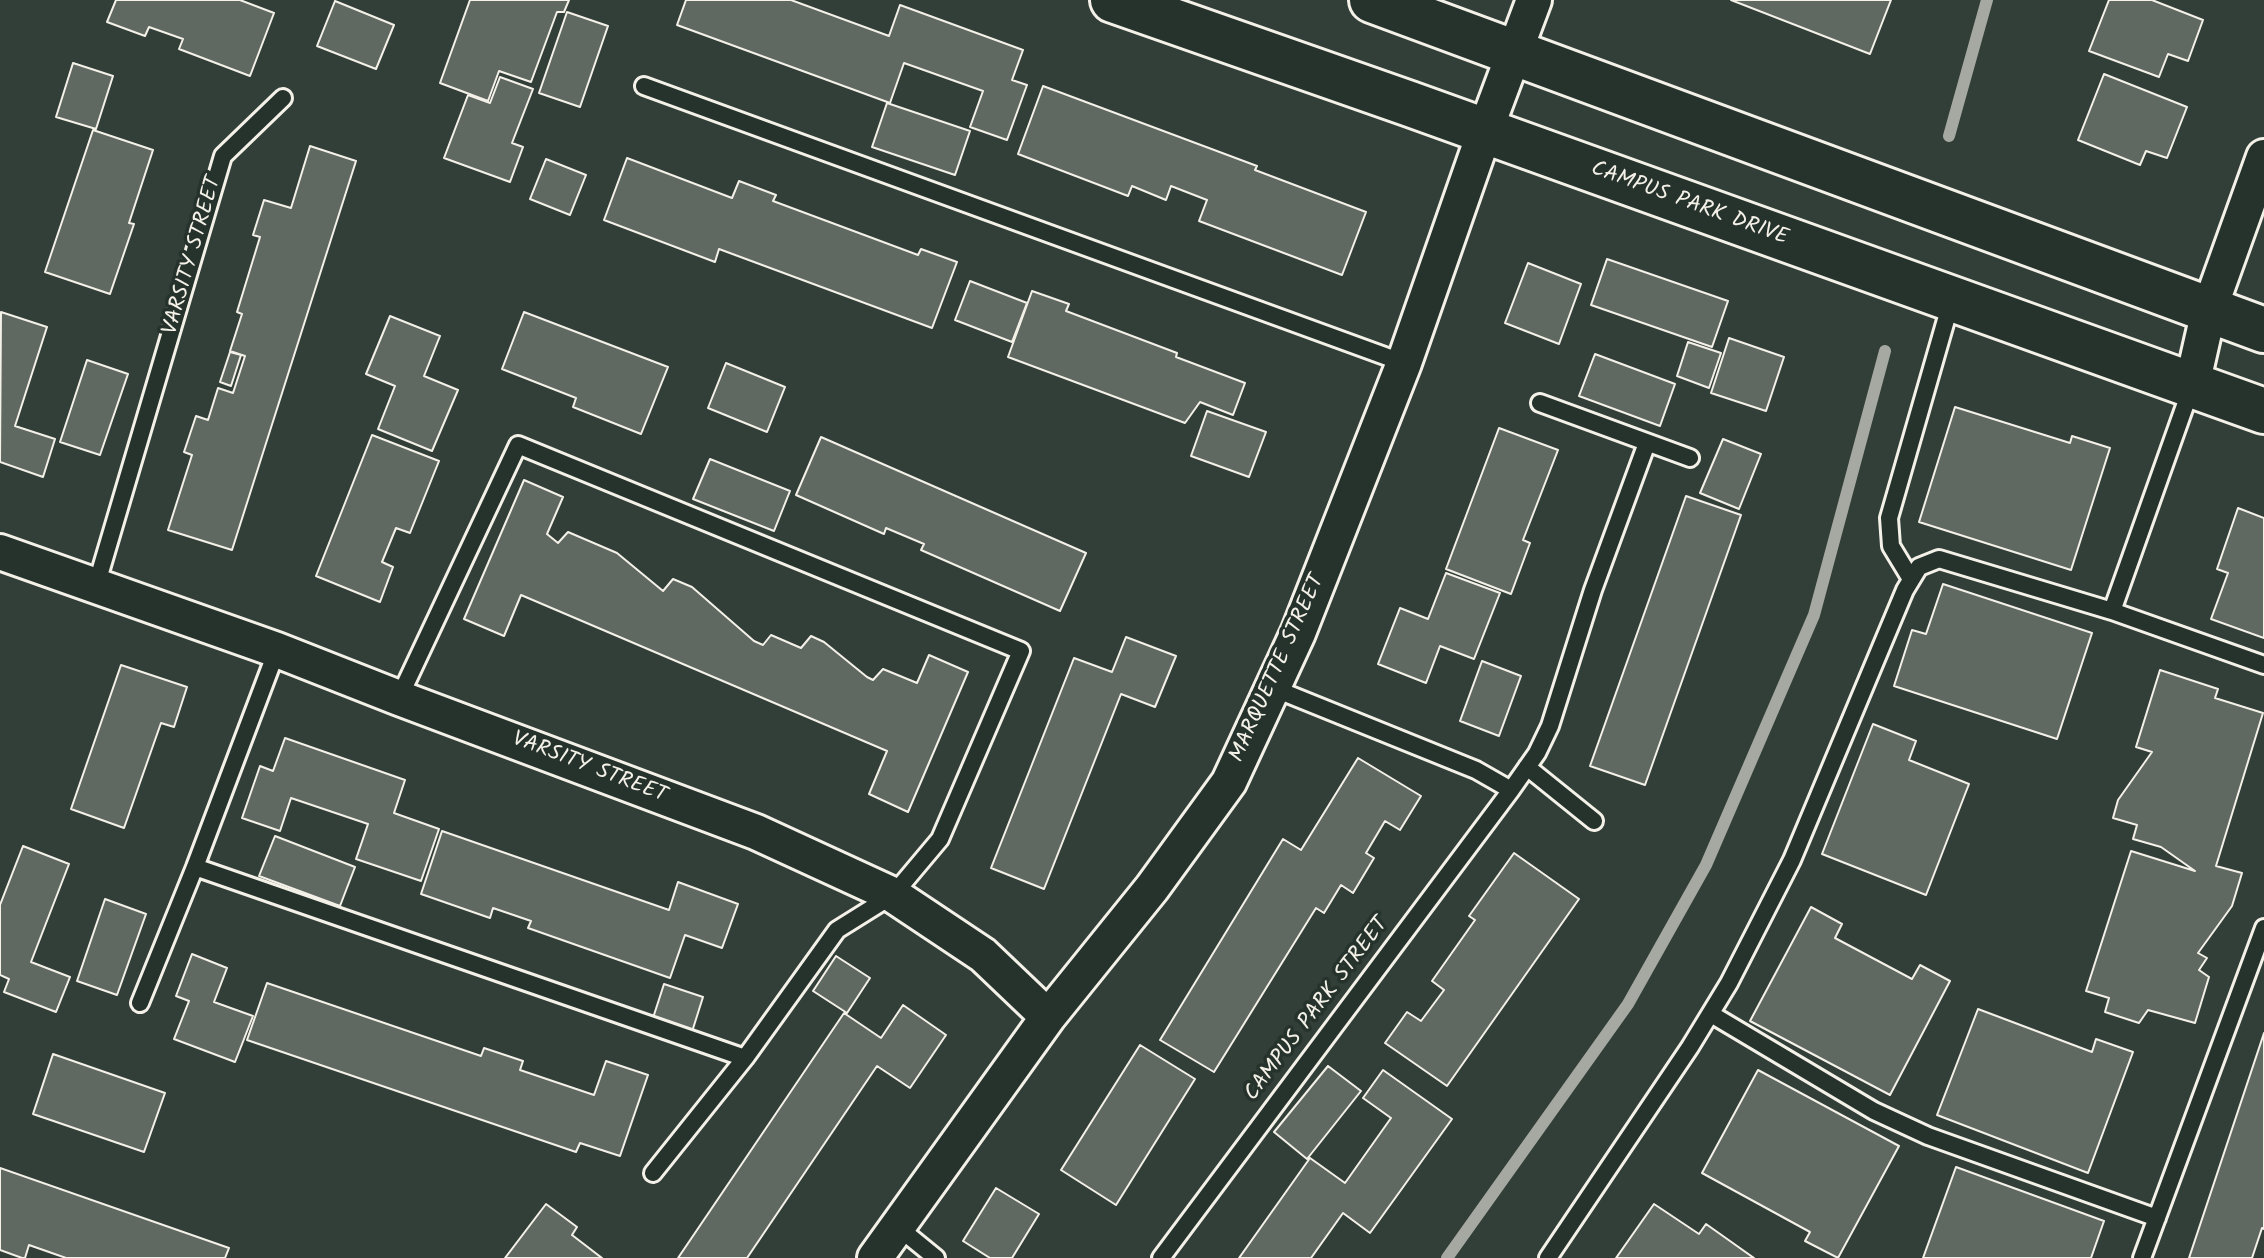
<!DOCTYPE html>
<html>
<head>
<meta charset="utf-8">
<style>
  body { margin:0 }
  canvas { display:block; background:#323e38 }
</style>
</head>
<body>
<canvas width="2264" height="1258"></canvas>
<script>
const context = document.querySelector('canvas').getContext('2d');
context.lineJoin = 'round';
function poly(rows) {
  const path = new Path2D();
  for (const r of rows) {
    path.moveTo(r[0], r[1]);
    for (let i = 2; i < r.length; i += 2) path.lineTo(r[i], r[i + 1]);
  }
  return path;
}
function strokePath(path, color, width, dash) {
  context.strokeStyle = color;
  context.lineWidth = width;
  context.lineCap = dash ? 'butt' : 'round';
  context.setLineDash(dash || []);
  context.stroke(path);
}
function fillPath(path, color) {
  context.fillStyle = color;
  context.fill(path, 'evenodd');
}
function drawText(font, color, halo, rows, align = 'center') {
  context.font = font + ' Kalam,sans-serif';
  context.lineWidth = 7;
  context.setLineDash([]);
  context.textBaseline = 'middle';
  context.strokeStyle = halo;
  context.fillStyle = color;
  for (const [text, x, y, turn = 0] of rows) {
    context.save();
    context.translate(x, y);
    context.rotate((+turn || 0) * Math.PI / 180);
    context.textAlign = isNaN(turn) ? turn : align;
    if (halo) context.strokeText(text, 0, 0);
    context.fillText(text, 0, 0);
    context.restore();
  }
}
strokePath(poly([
  [1949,136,1987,0],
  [1447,1258,1628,1004,1706,865,1814,615,1885,351]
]), '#a6a9a1', 12);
const building = poly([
  [116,0,240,0,274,13,250,76,179,49,183,39,149,27,145,36,107,22,116,0],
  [470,0,569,0,564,12,557,12,531,82,499,71,488,101,440,83,470,0],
  [686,0,791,0,889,36,900,5,1023,50,1012,80,1027,85,1007,140,970,127,983,91,904,63,890,103,677,25,686,0],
  [1731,0,1891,0,1870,54,1731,0],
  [2109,0,2152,0,2203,20,2188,61,2168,54,2159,77,2089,51,2109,0],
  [335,1,394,25,376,69,317,46,335,1],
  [567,12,608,26,580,107,539,93,567,12],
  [73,63,113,76,96,129,56,117,73,63],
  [2104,74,2187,107,2167,158,2146,151,2140,165,2078,140,2104,74],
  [500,77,533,89,512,143,523,147,510,182,444,158,468,95,490,103,500,77],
  [1043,86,1257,166,1255,170,1366,212,1342,275,1199,221,1207,200,1171,186,1166,200,1132,186,1128,196,1018,154,1043,86],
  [887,103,970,131,955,175,872,147,887,103],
  [93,130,153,150,129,223,134,224,110,294,45,272,93,130],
  [310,146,356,161,232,550,168,530,192,455,184,452,196,416,208,420,218,388,233,393,245,356,230,351,242,314,237,312,260,237,253,235,264,200,291,208,310,146],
  [627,158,732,198,739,181,776,195,773,201,918,255,921,249,957,262,932,328,719,249,715,262,604,220,627,158],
  [546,159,586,175,570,215,530,199,546,159],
  [1607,259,1728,301,1712,347,1591,305,1607,259],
  [1528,263,1581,284,1559,344,1505,323,1528,263],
  [970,281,1027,303,1012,342,955,320,970,281],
  [1032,291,1069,304,1066,311,1177,353,1176,357,1245,383,1233,415,1200,402,1185,423,1008,357,1032,291],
  [1,312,47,327,15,426,55,439,43,477,0,462,1,312],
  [524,312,668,367,641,434,573,407,576,398,502,369,524,312],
  [390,316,440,336,424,376,458,390,432,451,378,429,395,386,366,374,390,316],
  [1729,338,1784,357,1766,411,1711,393,1729,338],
  [1688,342,1721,353,1709,388,1677,376,1688,342],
  [230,352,241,355,231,386,220,382,230,352],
  [1595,354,1675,384,1660,426,1579,396,1595,354],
  [87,360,128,374,100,455,60,442,87,360],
  [726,363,785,387,767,432,708,408,726,363],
  [1955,407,2070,443,2072,436,2110,448,2071,570,1919,522,1955,407],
  [1207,411,1266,432,1249,477,1191,456,1207,411],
  [1499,428,1558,450,1523,540,1530,543,1511,594,1446,569,1499,428],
  [372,435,439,461,410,533,396,528,382,562,393,567,380,602,316,576,372,435],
  [821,437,1086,553,1060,611,921,550,924,544,886,528,884,534,796,495,821,437],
  [1723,439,1761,454,1739,509,1700,493,1723,439],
  [710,459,790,491,774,531,693,499,710,459],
  [524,480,563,497,547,534,558,543,568,532,617,553,663,591,673,579,692,587,754,641,763,645,771,635,801,648,811,636,824,642,867,677,873,680,883,669,917,683,929,655,968,672,908,812,869,794,887,751,521,595,504,636,464,619,524,480],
  [1686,496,1741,515,1645,785,1590,766,1686,496],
  [2238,508,2264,518,2264,638,2211,619,2228,573,2217,569,2238,508],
  [1446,573,1500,593,1474,659,1440,646,1426,683,1378,664,1400,608,1428,619,1446,573],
  [1943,584,2092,633,2057,739,1894,686,1912,630,1926,634,1943,584],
  [1126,637,1176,656,1155,707,1121,694,1044,889,991,868,1074,658,1112,672,1126,637],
  [1482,661,1521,676,1499,736,1460,721,1482,661],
  [121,665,187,687,174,727,161,723,124,828,71,809,121,665],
  [2160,670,2218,689,2215,698,2263,713,2216,866,2242,873,2232,906,2198,953,2207,958,2199,970,2209,977,2195,1023,2148,1010,2139,1023,2105,1012,2109,998,2086,991,2131,851,2195,871,2161,847,2133,839,2137,825,2113,818,2118,800,2152,752,2136,747,2160,670],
  [1873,724,1916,741,1909,760,1969,784,1926,895,1822,854,1873,724],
  [285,738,405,780,394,813,439,829,421,881,356,859,368,824,291,798,280,831,242,818,260,766,273,771,285,738],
  [1358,758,1421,796,1400,830,1385,821,1366,853,1374,858,1353,893,1341,885,1324,913,1316,908,1214,1072,1160,1040,1283,839,1301,850,1358,758],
  [442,831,669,910,678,882,738,904,722,948,685,935,670,978,528,928,531,921,493,908,490,918,421,894,442,831],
  [275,836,355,867,340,906,259,876,275,836],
  [23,846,69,864,31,962,70,977,56,1012,4,992,9,979,0,975,0,905,23,846],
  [1514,853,1579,899,1447,1086,1385,1043,1407,1012,1421,1021,1444,990,1432,981,1475,920,1469,916,1514,853],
  [105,899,146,914,117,995,77,981,105,899],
  [1811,907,1842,924,1835,938,1912,979,1920,965,1950,981,1890,1095,1750,1021,1811,907],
  [192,954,227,968,214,1002,253,1016,235,1062,174,1039,189,1001,176,996,192,954],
  [836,956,870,978,847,1013,813,991,836,956],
  [267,983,481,1056,484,1048,523,1061,520,1070,594,1095,606,1061,648,1075,620,1156,580,1143,576,1152,247,1040,267,983],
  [664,984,703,997,691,1035,652,1021,664,984],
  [903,1005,946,1035,910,1088,877,1066,747,1258,678,1258,844,1013,881,1038,903,1005],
  [1978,1009,2092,1052,2096,1039,2133,1052,2088,1173,1937,1115,1978,1009],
  [2264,1033,2264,1229,2262,1228,2252,1258,2189,1258,2264,1033],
  [1140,1045,1195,1079,1116,1205,1061,1170,1140,1045],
  [53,1054,165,1093,144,1152,33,1114,53,1054],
  [1328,1066,1361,1091,1307,1159,1274,1132,1328,1066],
  [1383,1070,1452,1119,1370,1233,1343,1213,1311,1258,1239,1258,1310,1158,1345,1183,1391,1118,1363,1098,1383,1070],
  [1758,1070,1899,1146,1838,1258,1805,1241,1810,1232,1702,1173,1758,1070],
  [1956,1167,2104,1221,2091,1258,1923,1258,1956,1167],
  [0,1168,229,1248,225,1258,66,1258,29,1245,25,1258,22,1258,0,1250,0,1168],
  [996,1188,1039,1214,1012,1258,990,1258,963,1241,996,1188],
  [546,1204,577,1227,572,1235,602,1258,505,1258,546,1204],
  [1654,1204,1699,1234,1706,1224,1754,1258,1616,1258,1654,1204]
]);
fillPath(building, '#5f6861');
strokePath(building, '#f4f1e8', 2);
const lane = poly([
  [644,86,1404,363],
  [1540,403,1690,458],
  [1911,579,1891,546,1889,518,1952,299],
  [96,586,223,156,283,98],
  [2112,611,2192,386],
  [1273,688,1476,770,1511,790],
  [399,698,518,445,1021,651,940,839,893,895,837,930,745,1058,653,1173],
  [1527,767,1594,821],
  [195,867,745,1058],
  [140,1003,195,867,277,650],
  [1711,1014,1874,1111,1928,1136,2157,1218],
  [898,1227,936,1258],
  [1161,1258,1511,790,1537,753,1550,726,1593,590,1647,443],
  [1548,1258,1690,1047,1729,983,1792,860,1905,590,1919,567,1939,559,2112,611,2264,665],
  [2142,1258,2264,928]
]);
const street = poly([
  [2192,385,2209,310,2264,157],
  [0,552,277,650,399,698,756,832,893,895,983,955,1048,1017],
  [875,1258,1048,1017,1152,888,1229,782,1298,633,1404,363,1485,131,1534,0]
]);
const secondary = poly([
  [1113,0,1410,104,2264,411],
  [1372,0,2264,330]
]);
strokePath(lane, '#f4f1e8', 22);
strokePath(street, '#f4f1e8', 40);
strokePath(secondary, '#f4f1e8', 50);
strokePath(lane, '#26332d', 16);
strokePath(street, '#26332d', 34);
strokePath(secondary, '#26332d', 44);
drawText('22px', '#f4f1e8', '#26332d', [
  ["CAMPUS PARK DRIVE",1689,205,20],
  ["VARSITY STREET",194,256,-74],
  ["MARQUETTE STREET",1279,669,-66],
  ["VARSITY STREET",589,769,21],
  ["CAMPUS PARK STREET",1318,1010,-53]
]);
</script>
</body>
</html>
